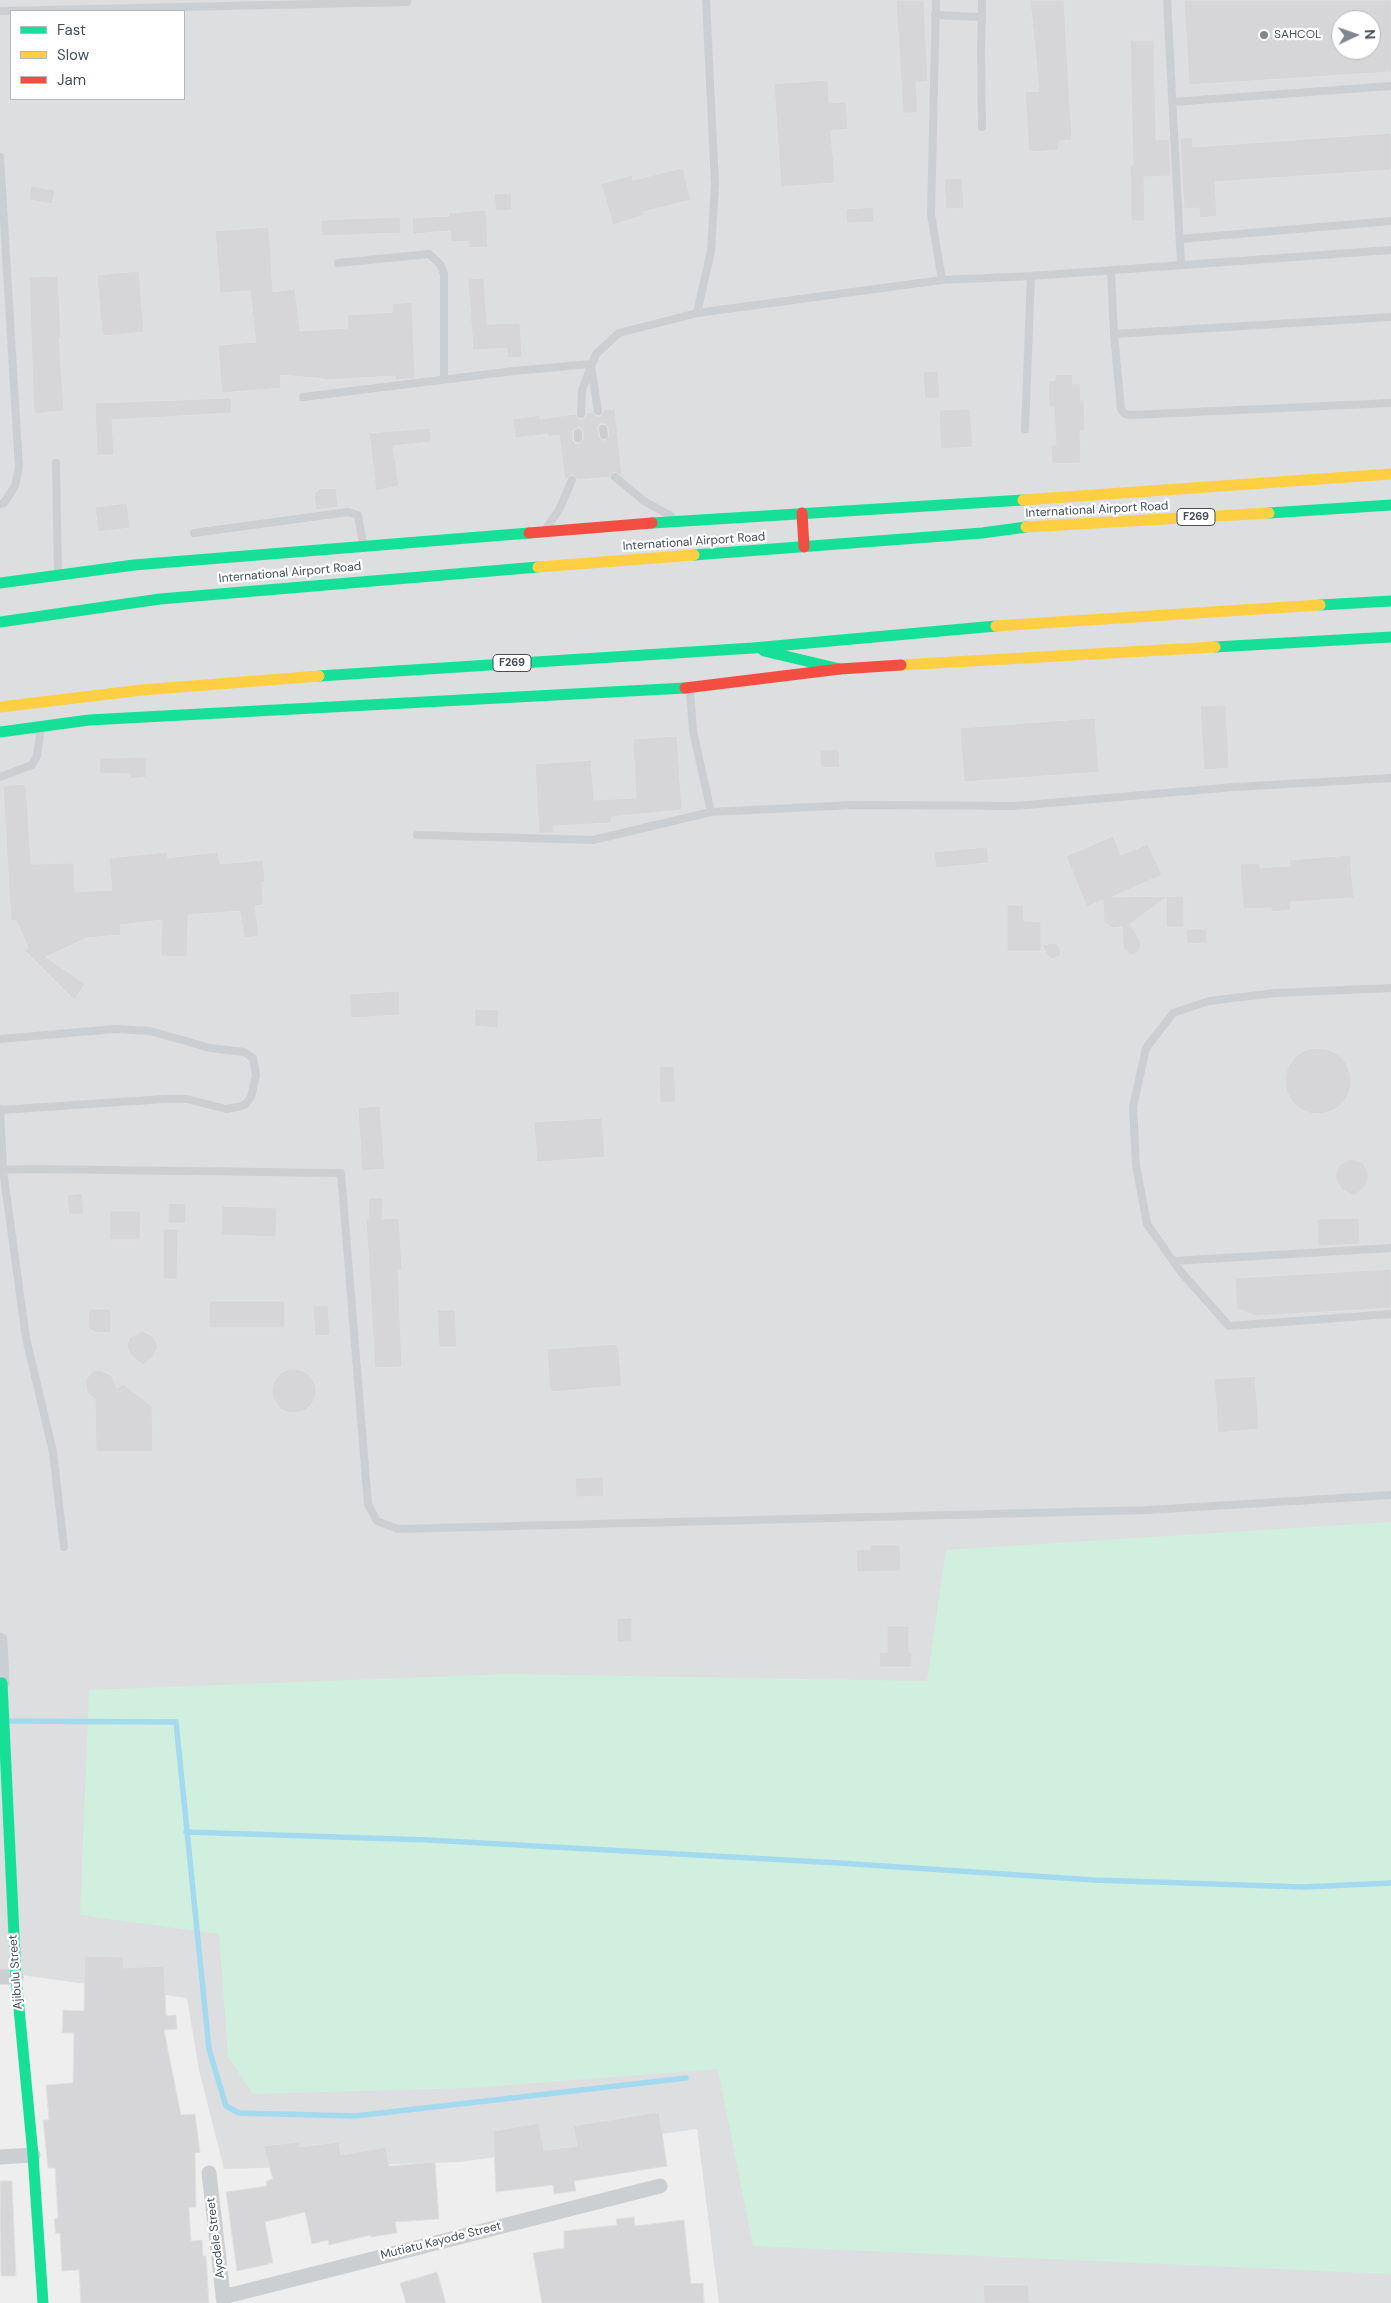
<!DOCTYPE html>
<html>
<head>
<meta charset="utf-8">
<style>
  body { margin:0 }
  #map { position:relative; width:1391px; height:2303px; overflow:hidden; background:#efeeee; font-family:"DM Sans",sans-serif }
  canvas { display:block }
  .legend { position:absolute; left:10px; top:10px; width:175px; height:90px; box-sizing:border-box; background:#fff; border:1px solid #b4b9bd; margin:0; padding:6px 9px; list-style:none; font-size:15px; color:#444f5b }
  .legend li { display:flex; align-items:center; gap:10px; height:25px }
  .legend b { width:25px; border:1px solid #b4b9bd }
  .north { position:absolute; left:1331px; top:10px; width:50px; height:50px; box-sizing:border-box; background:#fff; border:1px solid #b4b9bd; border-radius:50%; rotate:87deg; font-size:14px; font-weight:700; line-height:20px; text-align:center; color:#444f5b }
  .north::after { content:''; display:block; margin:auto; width:18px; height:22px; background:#80878e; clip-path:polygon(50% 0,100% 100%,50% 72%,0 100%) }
</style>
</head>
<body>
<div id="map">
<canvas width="1391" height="2303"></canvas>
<ul class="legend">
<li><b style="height:6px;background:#16e098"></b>Fast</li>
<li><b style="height:6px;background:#ffcf43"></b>Slow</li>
<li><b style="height:6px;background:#f24e42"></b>Jam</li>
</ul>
<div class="north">N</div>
</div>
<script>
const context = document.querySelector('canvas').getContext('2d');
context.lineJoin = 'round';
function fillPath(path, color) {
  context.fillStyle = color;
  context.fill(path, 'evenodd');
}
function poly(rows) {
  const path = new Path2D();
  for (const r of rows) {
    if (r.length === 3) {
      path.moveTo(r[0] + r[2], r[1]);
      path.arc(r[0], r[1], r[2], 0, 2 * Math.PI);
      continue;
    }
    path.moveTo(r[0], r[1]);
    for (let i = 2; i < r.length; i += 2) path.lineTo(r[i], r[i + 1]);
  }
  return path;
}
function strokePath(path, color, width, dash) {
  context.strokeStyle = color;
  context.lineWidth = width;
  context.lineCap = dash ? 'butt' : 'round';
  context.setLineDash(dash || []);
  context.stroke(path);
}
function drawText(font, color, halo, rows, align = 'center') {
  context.font = font + ' "DM Sans",sans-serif';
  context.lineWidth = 4.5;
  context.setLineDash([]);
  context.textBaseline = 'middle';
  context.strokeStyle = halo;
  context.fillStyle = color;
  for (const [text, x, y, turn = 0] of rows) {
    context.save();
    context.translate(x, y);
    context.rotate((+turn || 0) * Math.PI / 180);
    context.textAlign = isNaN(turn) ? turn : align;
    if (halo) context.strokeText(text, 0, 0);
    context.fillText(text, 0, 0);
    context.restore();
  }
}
fillPath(poly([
  [0,0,1391,0,1391,2303,719,2303,697,2129,460,2162,224,2169,199,2070,187,1998,0,1972],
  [11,11,184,11,184,99,11,99],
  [1341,20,1371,20,1371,50,1341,50]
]), '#dcdee0');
fillPath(poly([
  [1391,1522,1391,2274,753,2246,718,2069,470,2088,253,2094,228,2057,219,1934,80,1915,89,1690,508,1674,927,1681,946,1550]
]), '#d1efdf');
strokePath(poly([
  [9,1721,176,1722,209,2049,226,2106,239,2113,355,2116,686,2078],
  [186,1832,428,1840,839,1863,1094,1880,1303,1887,1391,1883]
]), '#a3daef', 5.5);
const building = poly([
  [896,0,924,0,928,82,916,82,918,113,903,113,896,0],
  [1030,0,1064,0,1072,140,1059,141,1059,150,1029,152,1025,92,1039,91,1030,0],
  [1184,0,1391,0,1391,72,1189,85,1184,0],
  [1341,20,1371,20,1371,50,1341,50,1341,20],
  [1130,40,1154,40,1156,140,1169,139,1171,176,1144,177,1145,221,1131,221,1130,165,1133,164,1130,40],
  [828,80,829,103,846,102,848,129,831,131,835,183,781,187,774,84,828,80],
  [1391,133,1391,170,1215,182,1217,216,1200,218,1199,208,1184,209,1180,138,1192,137,1193,147,1391,133],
  [683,168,691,200,643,212,644,215,613,225,601,184,632,175,633,180,683,168],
  [962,178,964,208,946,209,944,179,962,178],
  [31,186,55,190,52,204,29,200,31,186],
  [511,193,512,210,496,211,494,194,511,193],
  [873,207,874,222,847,223,846,209,873,207],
  [486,210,488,247,469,248,469,241,451,242,450,231,413,234,412,218,449,216,449,213,486,210],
  [400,217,401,233,322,236,321,220,400,217],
  [269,227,273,292,295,289,300,331,348,328,347,315,393,312,392,304,412,302,415,378,395,380,395,376,325,380,325,379,280,375,281,388,222,393,218,345,256,342,250,291,220,293,215,231,269,227],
  [139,271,144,332,102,336,97,275,139,271],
  [58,276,61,338,59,338,64,411,34,414,29,277,58,276],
  [484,278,487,324,520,323,522,357,507,358,507,348,473,350,468,279,484,278],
  [938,371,940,398,925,399,923,372,938,371],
  [1072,374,1073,384,1080,383,1081,400,1084,400,1085,431,1080,431,1081,463,1052,464,1051,445,1056,445,1054,407,1049,407,1048,381,1055,380,1055,375,1072,374],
  [231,398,232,413,112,420,114,455,97,455,95,403,231,398],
  [615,409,622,476,614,472,610,477,578,480,572,474,565,481,559,435,548,437,548,434,515,438,513,419,540,415,540,419,575,414,581,420,585,417,587,413,592,412,598,417,602,415,604,410,615,409],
  [600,424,605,424,608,428,609,436,605,440,602,440,599,436,598,428,600,424],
  [578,427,581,428,584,433,583,440,578,444,575,443,572,438,573,431,578,427],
  [970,409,973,447,941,449,939,410,970,409],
  [430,428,431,442,393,446,399,486,376,491,369,433,430,428],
  [336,488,338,507,316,510,314,492,318,491,318,489,336,488],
  [127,503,130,528,98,532,95,507,127,503],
  [1226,705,1229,768,1204,770,1200,706,1226,705],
  [1095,718,1099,772,964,782,960,728,1095,718],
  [677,736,682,810,611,817,612,823,554,826,554,833,539,833,535,764,591,760,594,800,636,798,633,739,677,736],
  [839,749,840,767,821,768,820,750,839,749],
  [146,757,147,777,130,779,129,774,99,773,100,758,146,757],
  [26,784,31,864,74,863,75,892,112,890,109,858,167,852,168,858,218,852,220,864,263,860,265,882,262,882,263,905,255,906,259,936,244,938,240,911,188,915,187,957,161,956,162,920,120,925,121,935,86,938,46,957,85,984,74,1000,25,951,28,947,16,920,11,921,3,786,26,784],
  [1113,836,1121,855,1148,844,1162,875,1112,897,1184,896,1184,927,1166,927,1166,898,1130,924,1141,942,1139,951,1135,954,1131,955,1123,948,1122,927,1112,928,1104,922,1103,900,1087,907,1066,856,1113,836],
  [987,847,989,863,936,868,934,852,987,847],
  [1350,855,1354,898,1290,902,1291,910,1271,912,1271,908,1243,909,1240,864,1260,863,1260,868,1290,866,1289,860,1350,855],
  [1007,905,1023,905,1024,921,1041,922,1041,951,1007,951,1007,905],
  [1186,929,1206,929,1207,943,1187,944,1186,929],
  [1055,943,1059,945,1061,955,1053,959,1048,956,1042,945,1055,943],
  [399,991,400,1015,351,1018,349,994,399,991],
  [475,1009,499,1010,498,1028,474,1026,475,1009],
  [1318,1081,33],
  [674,1066,676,1102,660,1103,659,1067,674,1066],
  [380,1106,385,1169,362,1171,358,1108,380,1106],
  [602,1118,605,1157,537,1162,534,1122,602,1118],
  [1350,1159,1363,1163,1369,1174,1365,1187,1354,1196,1341,1189,1335,1177,1339,1165,1350,1159],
  [82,1193,84,1214,69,1215,67,1195,82,1193],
  [369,1198,383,1198,382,1219,399,1218,402,1270,398,1270,402,1367,375,1368,366,1219,368,1219,369,1198],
  [168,1203,186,1204,186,1223,168,1223,168,1203],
  [222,1206,277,1208,276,1237,221,1235,222,1206],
  [110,1211,141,1211,140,1240,109,1240,110,1211],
  [1359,1218,1360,1244,1318,1246,1317,1219,1359,1218],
  [163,1229,178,1229,177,1279,163,1279,163,1229],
  [1391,1269,1391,1308,1255,1316,1237,1309,1235,1278,1391,1269],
  [209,1301,285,1301,285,1328,209,1328,209,1301],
  [328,1305,330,1335,315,1336,313,1306,328,1305],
  [89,1309,111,1309,111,1333,95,1332,88,1328,89,1309],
  [437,1310,455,1310,457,1347,439,1347,437,1310],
  [142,1331,153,1336,158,1346,153,1357,143,1365,132,1357,127,1347,129,1338,142,1331],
  [618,1344,622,1386,550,1392,547,1349,618,1344],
  [294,1391,22],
  [99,1370,111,1375,117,1388,123,1384,152,1406,153,1452,96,1452,95,1399,88,1394,85,1381,93,1371,99,1370],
  [1255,1376,1259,1429,1218,1433,1214,1379,1255,1376],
  [603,1477,604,1496,576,1497,575,1478,603,1477],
  [870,1545,900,1545,901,1571,857,1572,856,1550,870,1549,870,1545],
  [617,1618,632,1618,632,1642,617,1642,617,1618],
  [887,1626,909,1626,909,1652,912,1652,912,1667,880,1667,879,1652,887,1652,887,1626],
  [85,1956,124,1957,123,1968,164,1966,166,2016,176,2015,177,2029,164,2030,181,2115,195,2114,200,2152,195,2153,196,2207,189,2208,191,2241,202,2240,203,2256,206,2256,209,2303,81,2303,79,2270,62,2271,60,2233,56,2234,54,2219,58,2218,55,2168,48,2168,43,2120,49,2120,46,2085,73,2083,74,2033,62,2033,63,2010,84,2011,85,1956],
  [659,2112,667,2166,574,2181,576,2191,554,2194,553,2185,496,2192,493,2131,539,2123,544,2150,577,2146,573,2126,659,2112],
  [299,2142,300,2147,339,2142,341,2155,386,2147,389,2166,435,2162,439,2219,395,2222,397,2233,371,2237,371,2235,329,2245,328,2240,312,2244,305,2212,265,2222,273,2263,237,2271,226,2192,267,2186,266,2181,273,2179,263,2146,299,2142],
  [0,2181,12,2181,16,2276,1,2276,0,2181],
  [634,2217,635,2226,684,2220,691,2284,703,2283,704,2303,542,2303,533,2253,564,2248,564,2231,617,2225,616,2219,634,2217],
  [437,2272,446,2303,406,2303,400,2283,437,2272],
  [983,2285,1029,2285,1029,2303,984,2303,983,2285]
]);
fillPath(building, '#d6d6d8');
strokePath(building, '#e0e0e1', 1);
strokePath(poly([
  [936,0,931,214,942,280],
  [982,0,982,17],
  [1167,0,1181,265],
  [0,11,407,2],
  [935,15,982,17,981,48,982,127],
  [1172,102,1391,86],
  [0,157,19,467,15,486,4,503,0,504],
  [1180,239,1391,221],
  [338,263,429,254,440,264,444,274,444,379],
  [1111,271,1114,334],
  [697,313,711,251,715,184,706,0],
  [1391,317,1114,334,1121,409,1125,414,1131,415,1391,403],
  [591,366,598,411],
  [303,397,514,371,590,364],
  [581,414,582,390,596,354,619,333,697,313,942,280,1031,276,1391,250],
  [603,429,604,435],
  [1025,429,1031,276],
  [578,438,578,433],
  [56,463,58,573],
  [615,477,644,501,671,516],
  [547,527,559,510,572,480],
  [194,533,348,512,358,515,363,544],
  [690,690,693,731,711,812,853,805,1015,806,1235,787,1391,778],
  [0,777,32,765,37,756,41,728],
  [417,835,593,840,711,812],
  [1391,988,1275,993,1209,1001,1173,1013,1146,1048,1133,1107,1136,1165,1147,1224,1181,1272,1229,1326,1391,1314],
  [0,1039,115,1029,150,1031,210,1048,244,1052,253,1058,256,1075,251,1097,246,1104,238,1107,226,1109,187,1099,165,1099,0,1110],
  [0,1109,3,1170,26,1338,53,1452,64,1547],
  [0,1170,30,1169,341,1173,368,1504,377,1521,398,1529,1148,1510,1391,1495],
  [1173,1261,1391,1248]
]), '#cccfd1', 8);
strokePath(poly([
  [0,1640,2,1683],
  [0,1977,16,1977],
  [0,2157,33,2155],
  [209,2173,224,2303],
  [223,2297,660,2186]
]), '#cccfd1', 15);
strokePath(poly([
  [1269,513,1391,505],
  [652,523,1023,500],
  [694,555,982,533,1026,527],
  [0,583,134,565,529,533],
  [1320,605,1391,601],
  [0,622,160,599,538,567],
  [1215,647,1391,637],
  [764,651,840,669],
  [319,676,753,648,996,626],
  [0,732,89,720,685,688],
  [2,1683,16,1977,33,2155,43,2303]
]), '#16e098', 11);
strokePath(poly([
  [1023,500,1391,474],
  [1026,527,1269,513],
  [538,567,694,555],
  [996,626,1320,605],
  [901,665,1215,647],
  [0,707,142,690,319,676]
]), '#ffcf43', 11);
strokePath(poly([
  [802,513,804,547],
  [529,533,652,523],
  [685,688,840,669,901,665]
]), '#f24e42', 11);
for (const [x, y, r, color] of [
  [1264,35,5,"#80878e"]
]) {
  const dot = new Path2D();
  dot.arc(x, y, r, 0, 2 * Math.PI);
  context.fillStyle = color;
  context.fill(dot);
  strokePath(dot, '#fff', 2);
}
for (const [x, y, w] of [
  [1196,517,38],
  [512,663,38]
]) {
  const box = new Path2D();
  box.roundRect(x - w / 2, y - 8.5, w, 17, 4);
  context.fillStyle = '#fff';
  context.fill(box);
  strokePath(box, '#444f5b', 1);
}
drawText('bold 11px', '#444f5b', null, [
  ["F269",1196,517],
  ["F269",512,663]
]);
drawText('12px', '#444f5b', '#fff', [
  ["SAHCOL",1274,35]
], 'left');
drawText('12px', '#444f5b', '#fff', [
  ["International Airport Road",1097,510,-3],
  ["International Airport Road",694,542,-4],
  ["International Airport Road",290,573,-5],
  ["Ajibulu Street",16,1972,-94],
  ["Ayodele Street",216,2238,-97],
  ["Mutiatu Kayode Street",441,2241,-14]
]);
</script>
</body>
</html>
